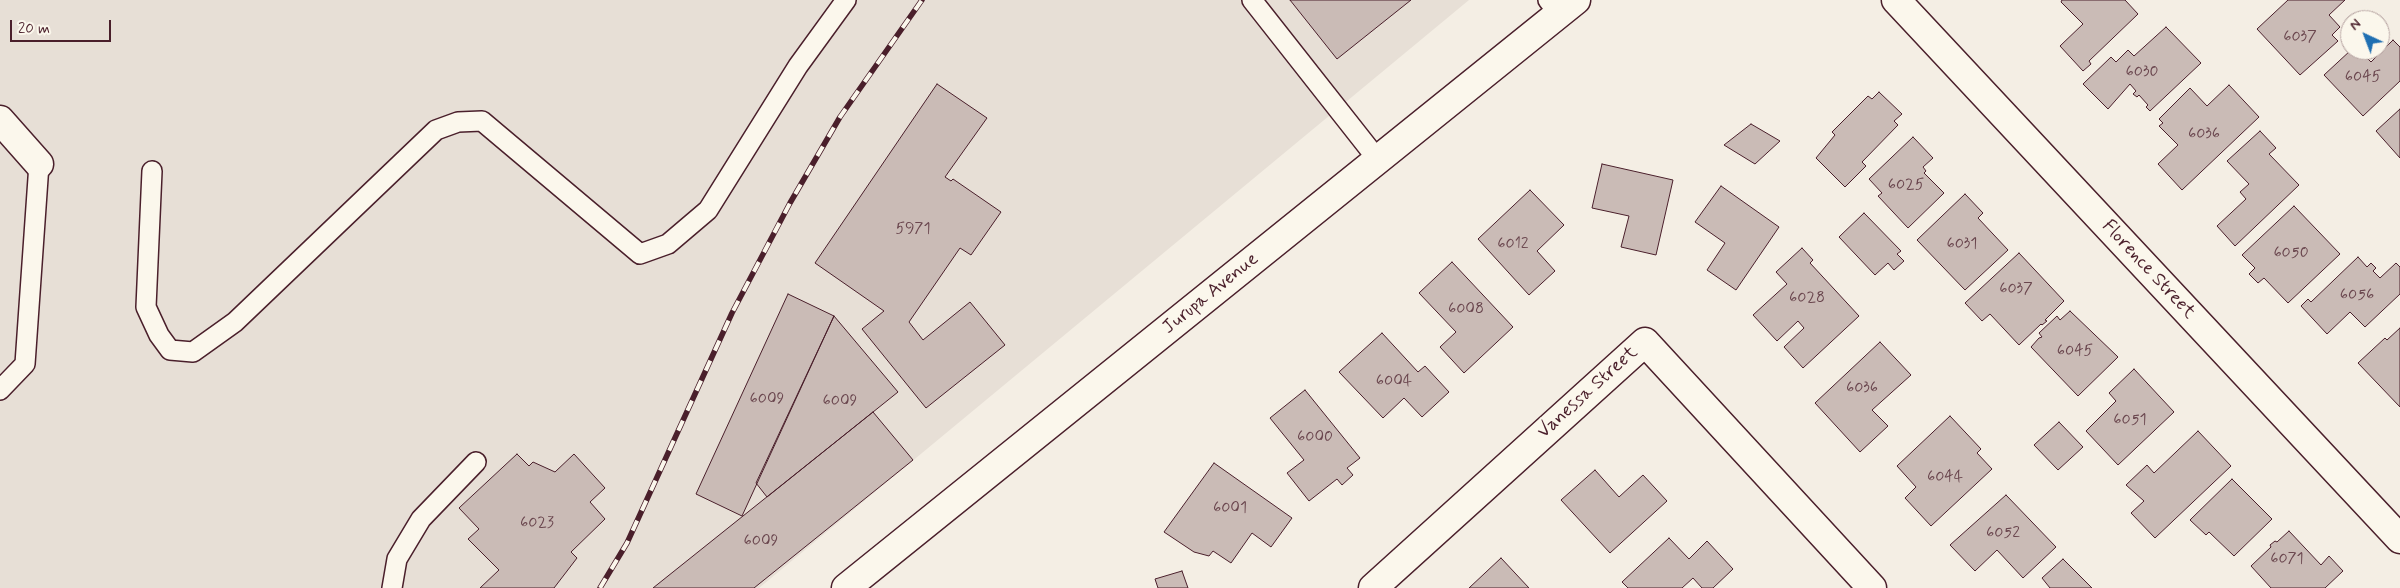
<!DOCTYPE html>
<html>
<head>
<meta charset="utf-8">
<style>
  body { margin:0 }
  #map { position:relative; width:2400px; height:588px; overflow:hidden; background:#f4eee4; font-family:Mynerve,sans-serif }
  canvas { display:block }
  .north { position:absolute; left:2340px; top:10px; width:50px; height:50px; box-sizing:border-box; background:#fbf7ec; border:1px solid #b4a19f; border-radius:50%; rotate:317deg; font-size:14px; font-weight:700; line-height:20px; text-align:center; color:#4a1f2b }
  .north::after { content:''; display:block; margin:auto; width:18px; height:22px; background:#1f6fb2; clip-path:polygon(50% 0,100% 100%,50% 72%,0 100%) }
  .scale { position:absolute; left:10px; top:20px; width:101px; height:22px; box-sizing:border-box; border:2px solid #4a1f2b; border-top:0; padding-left:6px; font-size:15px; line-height:18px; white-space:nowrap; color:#4a1f2b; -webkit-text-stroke:4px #fbf7ec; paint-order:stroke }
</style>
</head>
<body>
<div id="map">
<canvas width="2400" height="588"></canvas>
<div class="north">N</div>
<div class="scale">20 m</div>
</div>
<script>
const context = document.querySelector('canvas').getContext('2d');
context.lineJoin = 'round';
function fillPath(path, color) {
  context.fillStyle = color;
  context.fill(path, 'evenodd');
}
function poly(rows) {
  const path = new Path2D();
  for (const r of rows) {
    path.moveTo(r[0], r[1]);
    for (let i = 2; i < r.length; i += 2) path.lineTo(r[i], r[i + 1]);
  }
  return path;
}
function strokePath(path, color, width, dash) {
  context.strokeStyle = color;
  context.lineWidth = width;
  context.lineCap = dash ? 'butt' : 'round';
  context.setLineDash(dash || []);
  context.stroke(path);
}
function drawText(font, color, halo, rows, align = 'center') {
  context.font = font + ' Mynerve,sans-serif';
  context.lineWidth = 4;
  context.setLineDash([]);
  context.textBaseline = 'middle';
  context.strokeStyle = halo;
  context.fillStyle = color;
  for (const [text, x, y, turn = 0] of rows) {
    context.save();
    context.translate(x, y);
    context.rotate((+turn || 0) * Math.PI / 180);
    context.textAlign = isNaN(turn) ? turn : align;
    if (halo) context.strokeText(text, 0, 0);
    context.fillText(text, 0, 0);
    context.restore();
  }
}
fillPath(poly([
  [0,0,1469,0,759,588,0,588]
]), '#e7dfd6');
const building = poly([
  [1290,0,1411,0,1337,59,1290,0],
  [2062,0,2125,0,2138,14,2089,61,2091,64,2083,71,2060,46,2083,24,2061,2,2062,0],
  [2288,0,2345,0,2329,15,2340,27,2332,35,2338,41,2300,75,2257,29,2288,0],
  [2166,27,2201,63,2150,111,2146,107,2148,105,2139,95,2137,97,2133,94,2136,91,2130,84,2108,109,2083,84,2111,57,2116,62,2128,50,2134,56,2166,27],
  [2393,40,2400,47,2400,81,2363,116,2324,75,2351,50,2359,50,2371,62,2393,40],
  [937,84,987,118,945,177,951,181,953,179,1001,212,971,255,960,248,909,322,923,340,970,302,1005,345,926,408,862,329,884,311,815,263,937,84],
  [2229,85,2259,117,2182,190,2158,164,2178,145,2159,126,2163,123,2159,119,2190,88,2207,106,2229,85],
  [1879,92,1902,114,1894,121,1898,125,1862,162,1866,166,1845,187,1816,158,1835,135,1832,132,1868,96,1872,99,1879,92],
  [2400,109,2400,158,2376,131,2400,109],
  [1751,124,1780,141,1755,164,1724,145,1751,124],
  [2260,131,2276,148,2269,154,2299,185,2235,246,2217,226,2246,199,2240,192,2249,184,2227,161,2260,131],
  [1913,137,1933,158,1923,167,1926,171,1924,173,1944,193,1908,228,1878,196,1882,193,1869,179,1913,137],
  [1602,164,1673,180,1656,255,1621,247,1629,216,1592,208,1602,164],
  [1721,186,1779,227,1736,290,1707,270,1725,243,1695,222,1721,186],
  [1530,190,1564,225,1537,251,1555,271,1529,295,1478,239,1530,190],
  [1965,194,1983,213,1978,218,2008,250,1965,290,1917,240,1965,194],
  [2294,206,2340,254,2288,303,2264,278,2258,283,2249,274,2255,268,2242,255,2294,206],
  [1864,213,1901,251,1897,254,1904,261,1894,270,1888,263,1875,275,1839,237,1864,213],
  [1802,248,1813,260,1810,263,1859,316,1803,368,1784,347,1804,328,1798,321,1777,341,1753,315,1787,284,1776,272,1802,248],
  [2019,253,2064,301,2045,320,2047,321,2042,325,2041,324,2019,345,1990,314,1982,321,1965,303,2019,253],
  [2358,257,2367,267,2371,263,2376,268,2373,271,2380,278,2396,263,2400,267,2400,294,2365,327,2350,312,2327,334,2301,306,2308,299,2311,302,2358,257],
  [1452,262,1513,327,1464,373,1440,347,1456,332,1419,293,1452,262],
  [788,294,834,316,742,516,696,494,788,294],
  [2070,311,2118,357,2078,396,2031,347,2039,338,2042,337,2039,333,2057,316,2060,320,2070,311],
  [834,316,898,392,767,497,756,483,834,316],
  [2400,328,2400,407,2358,363,2385,338,2387,340,2400,328],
  [1382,333,1418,372,1425,366,1449,392,1422,417,1404,398,1383,418,1339,372,1382,333],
  [1880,342,1911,375,1872,410,1888,426,1860,452,1815,403,1880,342],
  [2134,369,2174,412,2118,465,2086,431,2116,401,2109,393,2134,369],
  [1305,390,1360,458,1347,468,1353,475,1342,485,1337,479,1309,501,1287,473,1304,460,1270,418,1305,390],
  [873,412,913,460,754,588,653,588,873,412],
  [1950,416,1981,449,1977,453,1992,469,1931,526,1905,498,1916,487,1897,466,1950,416],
  [2059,422,2083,447,2058,470,2034,445,2059,422],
  [2198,431,2231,466,2155,538,2131,513,2144,501,2126,485,2147,465,2154,473,2198,431],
  [517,454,529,466,533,462,555,472,574,454,605,488,590,502,605,519,571,552,577,558,554,588,480,588,499,570,468,539,479,529,459,508,517,454],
  [1214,463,1292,518,1271,547,1252,533,1231,563,1213,551,1209,556,1194,552,1164,532,1214,463],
  [1595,470,1619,497,1643,475,1667,501,1610,553,1561,500,1595,470],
  [2232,479,2272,519,2234,556,2209,532,2206,535,2190,520,2232,479],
  [2006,495,2056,547,2023,578,1997,550,1975,571,1950,545,2006,495],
  [2289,531,2321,565,2329,556,2343,571,2325,588,2271,588,2251,566,2271,547,2270,545,2275,541,2277,542,2289,531],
  [1669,538,1689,559,1707,541,1733,569,1713,588,1702,588,1693,578,1682,588,1628,588,1622,582,1669,538],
  [1501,558,1529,588,1469,588,1501,558],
  [2063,559,2092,588,2050,588,2042,578,2063,559],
  [1182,571,1188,588,1158,588,1155,579,1182,571]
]);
fillPath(building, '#cabbb6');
strokePath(building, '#4a1f2b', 1);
const service = poly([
  [1252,0,1378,160],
  [1548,0,1559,14],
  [152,171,146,307,159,335,170,350,193,352,235,322,436,130,458,122,482,121,640,254,668,244,708,210,798,66,846,0],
  [0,390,25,364,39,164],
  [392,588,397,559,421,519,476,462]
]);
const minor = poly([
  [1896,0,2400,539],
  [0,120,39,164],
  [1373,588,1645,342,1872,588]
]);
const primary = poly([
  [846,588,1576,0]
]);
strokePath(service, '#4a1f2b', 22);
strokePath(minor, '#4a1f2b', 31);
strokePath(primary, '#4a1f2b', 31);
strokePath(service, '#fbf7ec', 19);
strokePath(minor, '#fbf7ec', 28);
strokePath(primary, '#fbf7ec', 28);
const rail = poly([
  [600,588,627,543,732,313,790,203,840,117,922,0]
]);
strokePath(rail, '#4a1f2b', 5.5);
strokePath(rail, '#fbf7ec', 4, [11]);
drawText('16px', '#6a464e', null, [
  ["6037",2300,38],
  ["6030",2142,73],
  ["6045",2363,78],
  ["6036",2204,135],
  ["6025",1906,186],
  ["5971",913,230],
  ["6012",1513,245],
  ["6031",1962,245],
  ["6050",2291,254],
  ["6037",2016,290],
  ["6056",2357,296],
  ["6028",1807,299],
  ["6008",1466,310],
  ["6045",2075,352],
  ["6004",1394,382],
  ["6036",1862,389],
  ["6009",767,400],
  ["6009",840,402],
  ["6051",2130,421],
  ["6000",1315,438],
  ["6044",1945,478],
  ["6001",1230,509],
  ["6023",537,524],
  ["6052",2003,534],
  ["6009",761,542],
  ["6071",2287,560]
]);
drawText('19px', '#4a1f2b', '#fbf7ec', [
  ["Florence Street",2148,270,47],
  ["Jurupa Avenue",1211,294,-39],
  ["Vanessa Street",1588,393,-42]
]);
</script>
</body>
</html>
